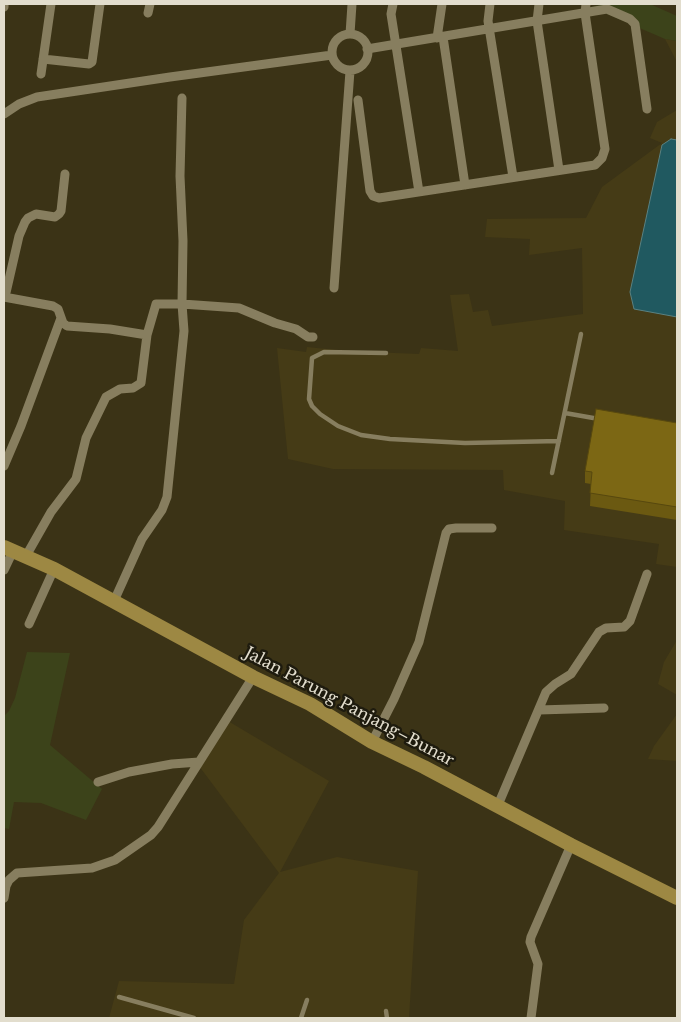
<!DOCTYPE html>
<html>
<head>
<meta charset="utf-8">
<style>
  body { margin:0 }
  #map { position:relative; width:681px; height:1022px; overflow:hidden; background:#3b3316; font-family:"Libre Baskerville",serif }
  canvas { display:block }
  .frame { position:absolute; inset:0; border:5px solid #e2ddcd; pointer-events:none }
</style>
</head>
<body>
<div id="map">
<canvas width="681" height="1022"></canvas>
<div class="frame"></div>
</div>
<script>
const context = document.querySelector('canvas').getContext('2d');
context.lineJoin = 'round';
function fillPath(path, color) {
  context.fillStyle = color;
  context.fill(path, 'evenodd');
}
function poly(rows) {
  const path = new Path2D();
  for (const r of rows) {
    if (r.length === 3) {
      path.moveTo(r[0] + r[2], r[1]);
      path.arc(r[0], r[1], r[2], 0, 2 * Math.PI);
      continue;
    }
    path.moveTo(r[0], r[1]);
    for (let i = 2; i < r.length; i += 2) path.lineTo(r[i], r[i + 1]);
  }
  return path;
}
function strokePath(path, color, width, dash) {
  context.strokeStyle = color;
  context.lineWidth = width;
  context.lineCap = dash ? 'butt' : 'round';
  context.setLineDash(dash || []);
  context.stroke(path);
}
function drawText(font, color, halo, rows, align = 'center') {
  context.font = font + ' "Libre Baskerville",serif';
  context.lineWidth = 5;
  context.setLineDash([]);
  context.textBaseline = 'middle';
  context.strokeStyle = halo;
  context.fillStyle = color;
  for (const [text, x, y, turn = 0] of rows) {
    context.save();
    context.translate(x, y);
    context.rotate((+turn || 0) * Math.PI / 180);
    context.textAlign = isNaN(turn) ? turn : align;
    if (halo) context.strokeText(text, 0, 0);
    context.fillText(text, 0, 0);
    context.restore();
  }
}
fillPath(poly([
  [665,39,677,41,677,62],
  [677,110,677,567,656,564,659,544,564,530,565,501,504,490,503,470,333,469,288,459,277,348,306,352,307,347,346,351,419,354,421,348,458,351,450,295,469,294,473,312,488,310,492,326,583,314,582,248,529,255,530,239,485,237,487,219,586,218,602,187,662,143,650,138,657,122],
  [677,640,677,695,658,684,664,662],
  [677,714,677,761,648,759,654,746],
  [228,721,329,781,280,872,337,857,418,871,409,1018,109,1018,119,981,234,984,244,920,279,873,199,766]
]), '#453b16');
fillPath(poly([
  [604,4,650,4,677,16,677,41,665,39,591,7],
  [27,652,70,653,50,745,102,789,86,820,41,803,14,802,9,829,4,828,4,716,9,711,15,698]
]), '#3c431a');
const water = poly([
  [671,139,677,140,677,317,634,309,630,292,662,145,671,139]
]);
fillPath(water, '#205960');
strokePath(water, '#5a8181', 1);
strokePath(poly([
  [386,353,324,352,312,358,309,399,312,406,320,414,338,426,361,435,390,439,465,443,559,441],
  [565,413,599,419],
  [552,473,581,334],
  [119,997,194,1018],
  [386,1011,387,1018],
  [301,1018,307,1000]
]), '#877e5f', 4.5);
strokePath(poly([
  [393,4,391,14,419,192],
  [490,4,488,21,513,177],
  [539,4,537,21,559,170],
  [4,7,4,4],
  [148,13,150,4],
  [350,34,352,4],
  [350,52,18],
  [443,37,465,185],
  [437,38,442,4],
  [367,49,607,9,630,19,635,24,647,109],
  [43,59,89,64,92,62,100,4],
  [41,74,51,4],
  [358,100,370,191,373,196,379,198,595,165,602,158,605,149,585,13,586,4],
  [4,114,19,104,37,97,170,77,332,55],
  [334,288,350,71],
  [4,297,53,306,58,309,63,323,67,326,110,329,147,335],
  [5,297,19,236,25,222,28,218,36,214,55,217,59,214,61,211,65,174],
  [4,466,21,426,61,318],
  [26,556,51,512,76,479,86,438,106,397,120,389,133,388,141,383,147,335,156,304,182,304,239,308,275,323,296,329,308,337,313,337],
  [4,570,13,551],
  [114,601,142,539,162,510,167,497,184,331,182,304,183,241,180,176,182,98],
  [29,624,54,569],
  [539,710,604,708],
  [372,742,394,699,419,642,446,533,449,529,456,528,492,528],
  [98,782,129,772,172,764,199,762],
  [498,805,546,692,555,684,571,674,599,632,606,628,624,627,630,621,647,574],
  [4,898,6,886,9,880,17,873,92,868,115,860,151,835,158,827,253,677],
  [531,1018,538,964,530,942,531,937,571,845]
]), '#877e5f', 9);
strokePath(poly([
  [4,547,54,569,253,677,310,704,372,742,424,767,571,845,677,898]
]), '#9d8843', 14);
fillPath(poly([
  [677,423,677,520,590,506,591,484,585,483,585,471]
]), '#6b5911');
const building = poly([
  [596,409,677,423,677,507,590,493,592,472,585,471,596,409]
]);
fillPath(building, '#7c6714');
strokePath(building, '#57480e', 1);
drawText('16px', '#e2ddcd', '#1e1b0e', [
  ["Jalan Parung Panjang–Bunar",349,707,28]
]);
</script>
</body>
</html>
